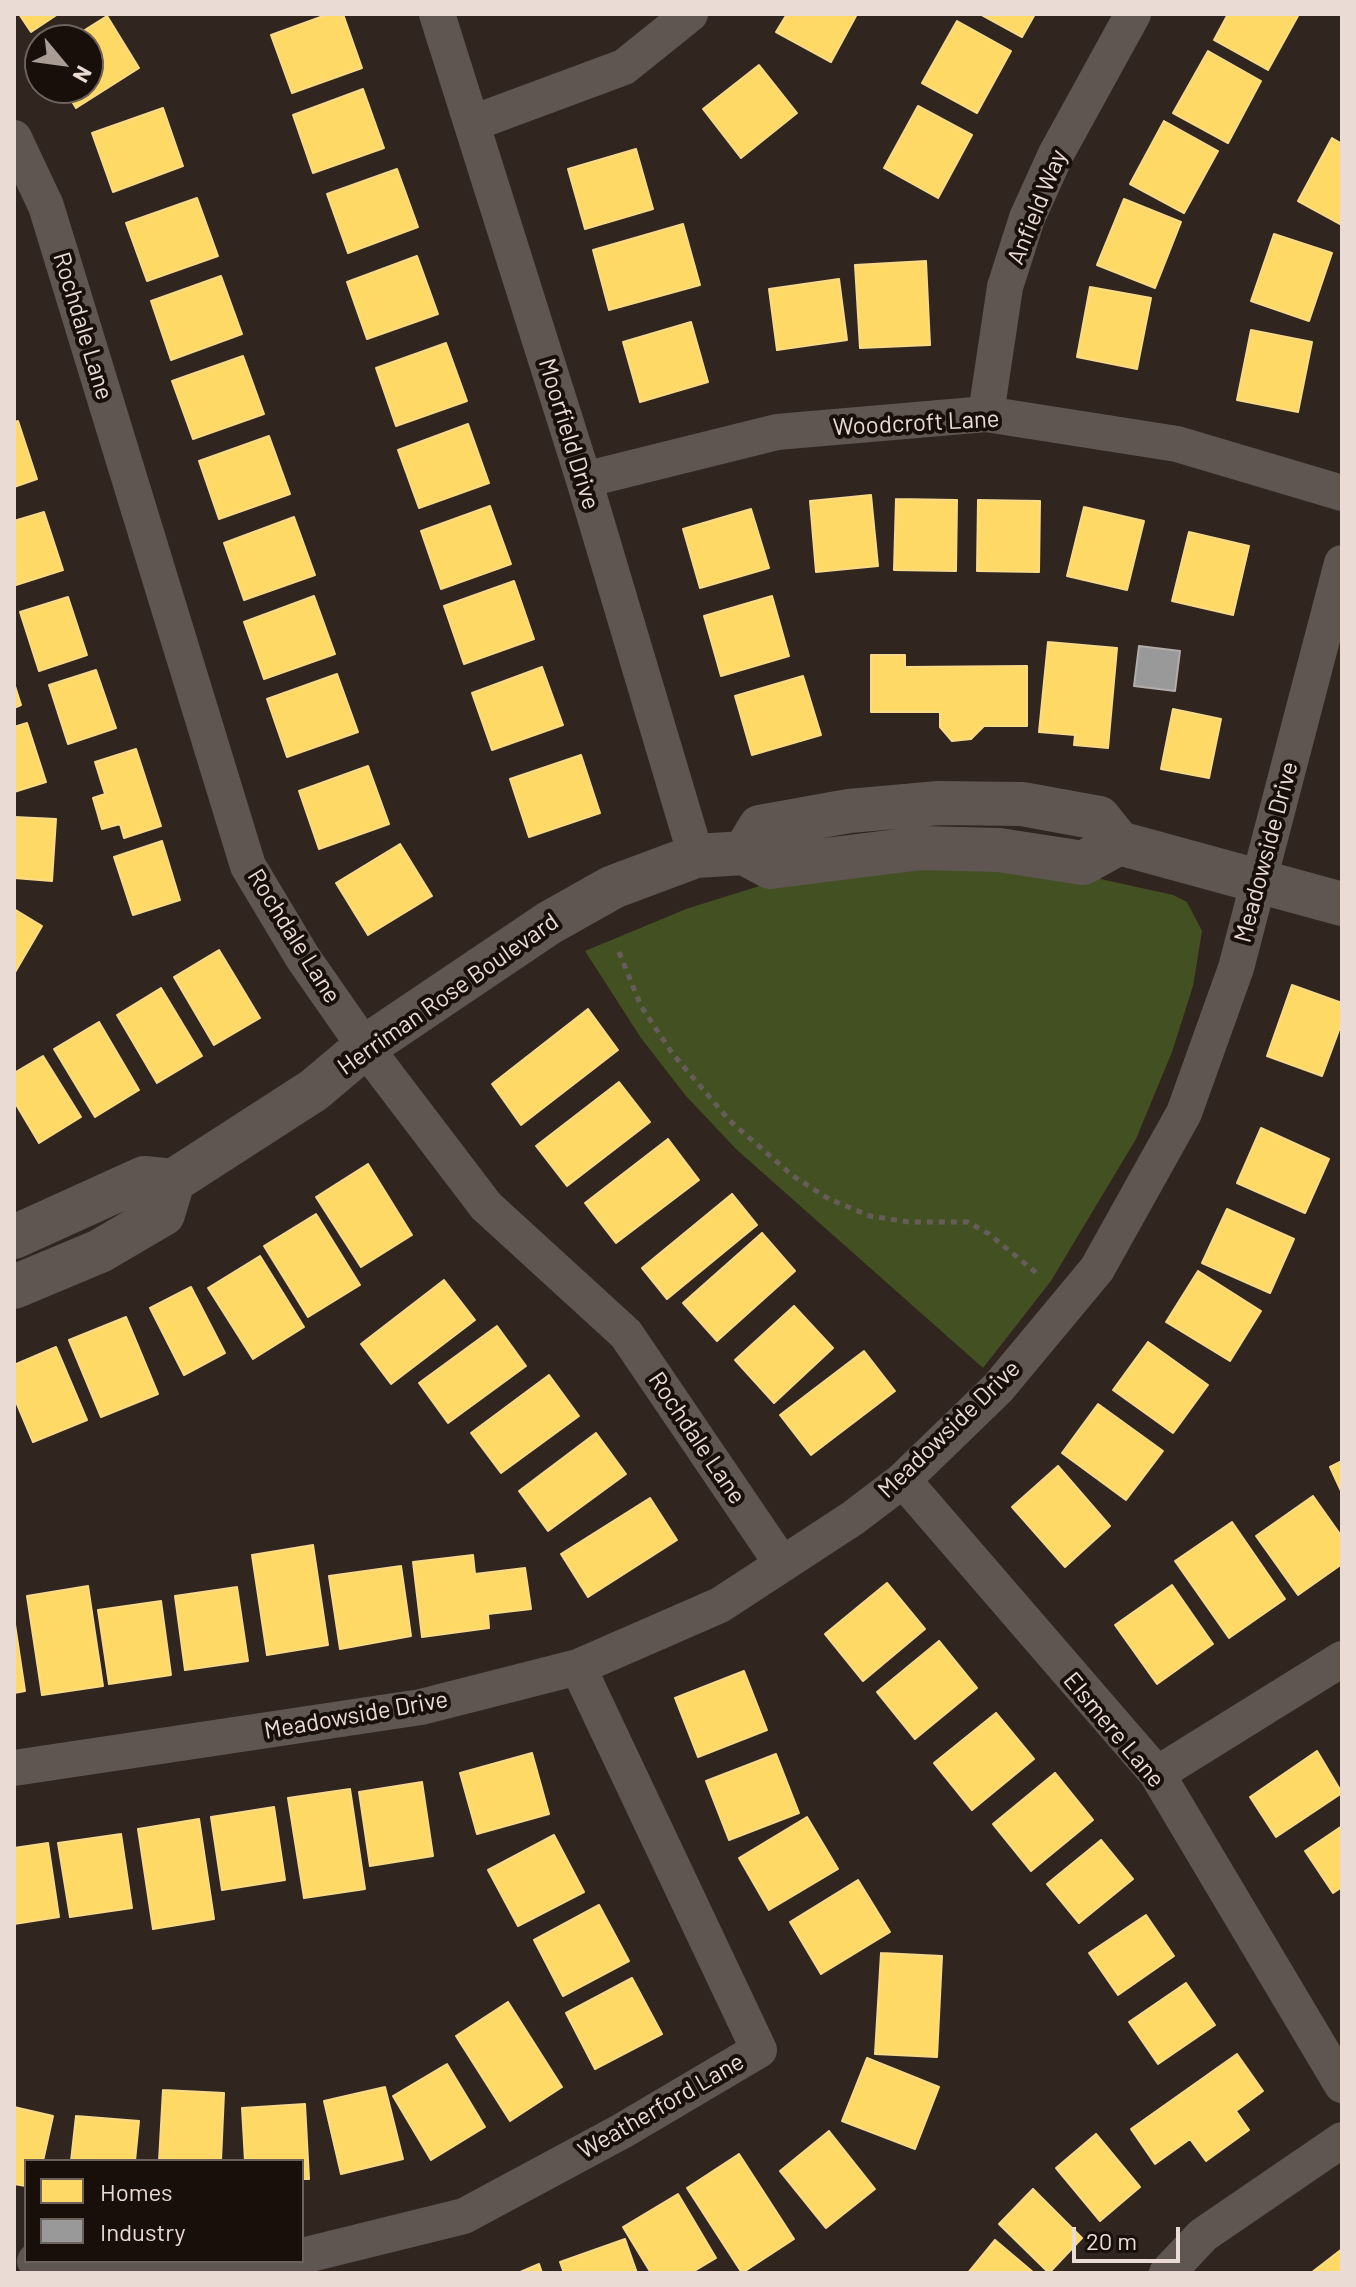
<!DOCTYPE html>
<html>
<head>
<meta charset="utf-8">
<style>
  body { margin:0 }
  #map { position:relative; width:1356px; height:2287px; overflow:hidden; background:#31251f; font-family:Barlow,sans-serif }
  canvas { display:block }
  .frame { position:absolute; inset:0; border:16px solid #eadcd4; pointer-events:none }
  .legend { position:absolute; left:24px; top:2159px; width:280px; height:104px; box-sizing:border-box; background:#190f0a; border:2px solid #6d615b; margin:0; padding:10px 14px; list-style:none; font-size:24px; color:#eadcd4 }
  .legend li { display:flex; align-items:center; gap:16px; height:40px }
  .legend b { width:40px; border:2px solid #6d615b }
  .north { position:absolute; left:24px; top:24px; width:80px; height:80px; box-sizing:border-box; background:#190f0a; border:2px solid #6d615b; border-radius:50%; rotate:119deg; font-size:22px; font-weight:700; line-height:32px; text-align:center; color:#eadcd4 }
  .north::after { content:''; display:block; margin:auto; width:28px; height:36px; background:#a99c95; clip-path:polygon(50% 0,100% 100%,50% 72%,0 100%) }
  .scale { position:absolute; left:1072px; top:2227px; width:108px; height:36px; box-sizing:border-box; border:4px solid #eadcd4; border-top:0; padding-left:10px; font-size:24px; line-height:28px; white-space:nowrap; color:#eadcd4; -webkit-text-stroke:6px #190f0a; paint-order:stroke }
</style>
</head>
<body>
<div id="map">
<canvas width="1356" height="2287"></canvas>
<div class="frame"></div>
<ul class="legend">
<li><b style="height:22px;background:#ffd966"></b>Homes</li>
<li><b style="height:22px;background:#999"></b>Industry</li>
</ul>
<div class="north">N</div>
<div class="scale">20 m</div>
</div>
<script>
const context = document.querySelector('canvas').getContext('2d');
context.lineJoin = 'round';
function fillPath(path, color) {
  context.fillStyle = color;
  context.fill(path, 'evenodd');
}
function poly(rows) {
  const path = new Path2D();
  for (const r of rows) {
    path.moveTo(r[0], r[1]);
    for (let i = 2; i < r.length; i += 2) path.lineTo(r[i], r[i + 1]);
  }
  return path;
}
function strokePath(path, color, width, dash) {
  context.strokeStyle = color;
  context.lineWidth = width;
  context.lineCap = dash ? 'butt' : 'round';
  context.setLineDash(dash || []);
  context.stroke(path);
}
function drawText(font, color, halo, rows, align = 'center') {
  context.font = font + ' Barlow,sans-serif';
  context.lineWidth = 8;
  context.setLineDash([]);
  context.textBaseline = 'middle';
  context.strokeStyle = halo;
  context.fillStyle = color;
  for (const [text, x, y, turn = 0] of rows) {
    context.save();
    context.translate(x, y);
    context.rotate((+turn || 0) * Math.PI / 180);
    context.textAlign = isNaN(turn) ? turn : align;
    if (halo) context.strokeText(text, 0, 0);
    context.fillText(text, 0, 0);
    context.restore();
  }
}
fillPath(poly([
  [884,866,1069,872,1173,895,1187,902,1202,931,1193,986,1172,1052,1136,1139,1051,1281,983,1368,736,1149,686,1096,641,1038,585,951,686,909,785,878]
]), '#425022');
const homes = poly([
  [19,14,58,14,31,32,19,14],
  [329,14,343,14,362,68,292,93,271,35,329,14],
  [787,14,857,14,831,62,776,32,787,14],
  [980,14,1035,14,1022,37,980,14],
  [1228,14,1299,14,1268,70,1214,40,1228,14],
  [107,16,139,68,76,108,64,88,88,88,88,40,69,40,107,16],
  [957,21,1011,51,977,113,922,83,957,21],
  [1208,51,1261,81,1228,143,1173,113,1208,51],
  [759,65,797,113,741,158,703,109,759,65],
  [363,89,384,148,313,173,293,115,363,89],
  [918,106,972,135,938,198,884,168,918,106],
  [163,108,183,166,113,192,92,133,163,108],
  [1164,121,1218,151,1184,213,1130,184,1164,121],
  [1332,138,1342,144,1342,225,1298,201,1332,138],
  [636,149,653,209,585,229,568,169,636,149],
  [397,169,418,227,348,253,327,194,397,169],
  [197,198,218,256,147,281,126,223,197,198],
  [1124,199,1181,222,1155,288,1097,265,1124,199],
  [683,224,700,285,609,310,593,250,683,224],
  [1274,234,1332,253,1309,321,1251,301,1274,234],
  [417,256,438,314,367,339,347,282,417,256],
  [926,261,930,345,860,348,855,265,926,261],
  [221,276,242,334,171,360,151,301,221,276],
  [839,279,847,340,777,350,769,289,839,279],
  [1090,287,1151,298,1137,369,1077,357,1090,287],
  [691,322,708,382,640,402,623,342,691,322],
  [1251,330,1312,342,1298,412,1237,400,1251,330],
  [446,343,467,401,396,426,376,368,446,343],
  [243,356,264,414,193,439,172,381,243,356],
  [18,421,37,479,14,487,14,422,18,421],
  [468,424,489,483,419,508,398,450,468,424],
  [269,436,290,494,219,519,199,461,269,436],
  [871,495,878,566,816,572,810,501,871,495],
  [896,499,957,500,956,571,894,570,896,499],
  [978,500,1040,501,1039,572,977,571,978,500],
  [490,506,511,564,441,589,421,531,490,506],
  [1084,507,1144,521,1127,590,1067,576,1084,507],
  [751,509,769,568,700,588,683,529,751,509],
  [44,512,63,570,16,585,14,521,44,512],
  [294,517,315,575,244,600,224,543,294,517],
  [1189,532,1249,546,1233,615,1172,601,1189,532],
  [514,581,534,639,464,664,444,606,514,581],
  [314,596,335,654,264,679,244,622,314,596],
  [772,596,789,656,721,676,704,616,772,596],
  [68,597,87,655,39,671,20,612,68,597],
  [1048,642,1117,648,1108,748,1074,745,1075,735,1039,732,1048,642],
  [871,655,905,655,905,667,1027,666,1027,726,984,726,971,739,952,741,940,727,940,712,871,712,871,655],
  [542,667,563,725,492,750,472,693,542,667],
  [96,670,116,728,68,744,49,685,96,670],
  [337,674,358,732,287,757,267,699,337,674],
  [803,676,821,735,752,755,735,696,803,676],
  [14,683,21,705,14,708,14,683],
  [1173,709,1221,719,1209,778,1161,769,1173,709],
  [27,723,46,782,14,792,14,727,27,723],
  [136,749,161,826,124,838,120,824,102,829,93,798,105,794,95,762,136,749],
  [581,755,600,813,529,837,510,779,581,755],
  [368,766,389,824,319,849,299,791,368,766],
  [14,817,56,819,52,881,14,878,14,817],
  [162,841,180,900,133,915,114,857,162,841],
  [400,844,432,896,368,935,336,883,400,844],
  [14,909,42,926,14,974,14,909],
  [219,950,260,1018,214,1045,174,977,219,950],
  [1292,985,1342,1003,1342,1022,1322,1076,1267,1056,1292,985],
  [161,988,202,1056,157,1083,117,1015,161,988],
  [588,1009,618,1050,521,1125,492,1084,588,1009],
  [99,1022,139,1090,95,1117,54,1049,99,1022],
  [43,1056,81,1117,39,1143,14,1101,14,1073,43,1056],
  [619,1082,650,1122,567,1186,536,1146,619,1082],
  [1261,1128,1329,1159,1305,1213,1237,1183,1261,1128],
  [668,1139,699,1180,616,1243,585,1203,668,1139],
  [368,1164,412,1235,361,1267,316,1197,368,1164],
  [732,1194,757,1225,667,1299,642,1268,732,1194],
  [1227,1209,1294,1239,1270,1293,1202,1263,1227,1209],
  [316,1214,360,1285,308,1317,264,1246,316,1214],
  [762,1233,795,1271,717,1341,683,1303,762,1233],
  [260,1256,304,1327,253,1359,208,1288,260,1256],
  [1198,1271,1261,1311,1230,1361,1166,1322,1198,1271],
  [444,1280,475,1320,391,1384,361,1344,444,1280],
  [191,1287,225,1353,184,1375,150,1308,191,1287],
  [794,1306,833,1348,774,1403,735,1360,794,1306],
  [126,1317,158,1394,101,1417,69,1340,126,1317],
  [497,1326,526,1366,448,1423,419,1383,497,1326],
  [1148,1342,1208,1385,1173,1433,1113,1390,1148,1342],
  [56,1347,87,1420,33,1442,14,1397,14,1365,56,1347],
  [864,1351,895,1391,811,1455,780,1415,864,1351],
  [549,1375,579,1416,501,1473,471,1433,549,1375],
  [1098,1404,1163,1451,1126,1500,1062,1453,1098,1404],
  [596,1433,626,1474,548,1531,519,1491,596,1433],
  [1342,1461,1342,1493,1330,1467,1342,1461],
  [1058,1466,1110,1526,1065,1567,1012,1507,1058,1466],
  [1313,1496,1342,1537,1342,1564,1298,1595,1256,1536,1313,1496],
  [650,1498,677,1540,588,1597,561,1554,650,1498],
  [1232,1522,1285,1599,1229,1638,1175,1561,1232,1522],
  [313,1545,328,1645,267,1655,252,1555,313,1545],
  [473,1555,475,1574,525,1568,531,1609,488,1614,489,1628,422,1637,413,1562,473,1555],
  [401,1566,411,1636,340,1649,329,1576,401,1566],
  [887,1583,925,1629,863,1681,825,1634,887,1583],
  [1172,1585,1213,1644,1157,1684,1115,1625,1172,1585],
  [88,1586,103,1686,42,1695,27,1596,88,1586],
  [237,1587,248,1661,185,1670,175,1596,237,1587],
  [161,1601,171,1675,109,1684,98,1610,161,1601],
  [14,1618,25,1691,14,1693,14,1618],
  [939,1641,977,1688,915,1739,877,1692,939,1641],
  [744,1671,767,1730,698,1757,675,1698,744,1671],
  [996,1713,1034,1759,972,1810,934,1763,996,1713],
  [1317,1751,1342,1793,1276,1837,1250,1797,1317,1751],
  [532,1753,549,1814,477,1834,460,1773,532,1753],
  [776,1754,799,1813,729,1840,706,1781,776,1754],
  [1055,1773,1093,1820,1031,1871,993,1824,1055,1773],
  [422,1782,433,1856,370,1866,359,1792,422,1782],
  [350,1789,365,1889,304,1898,288,1798,350,1789],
  [274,1807,285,1880,222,1890,211,1817,274,1807],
  [807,1817,838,1869,769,1910,739,1858,807,1817],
  [199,1819,214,1919,153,1929,138,1829,199,1819],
  [1342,1826,1342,1887,1333,1893,1305,1851,1342,1826],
  [121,1834,132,1908,70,1917,58,1843,121,1834],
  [554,1835,584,1892,518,1926,488,1870,554,1835],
  [1101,1840,1133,1879,1079,1923,1047,1884,1101,1840],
  [48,1843,59,1917,14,1924,14,1848,48,1843],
  [858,1880,890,1932,821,1974,790,1922,858,1880],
  [599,1905,629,1961,563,1996,534,1940,599,1905],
  [1146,1915,1174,1956,1118,1995,1089,1953,1146,1915],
  [881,1953,942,1956,937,2057,875,2054,881,1953],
  [632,1978,662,2034,595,2069,566,2013,632,1978],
  [1186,1983,1215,2025,1158,2064,1129,2022,1186,1983],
  [508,2002,562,2087,510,2121,456,2036,508,2002],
  [1237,2054,1263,2091,1236,2111,1249,2130,1206,2161,1190,2139,1155,2164,1131,2129,1237,2054],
  [867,2058,939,2087,915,2149,842,2121,867,2058],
  [447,2064,485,2127,431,2160,393,2096,447,2064],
  [385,2087,403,2159,341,2174,324,2101,385,2087],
  [163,2090,224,2093,221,2161,159,2161,163,2090],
  [305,2104,309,2179,302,2179,302,2161,245,2161,242,2108,305,2104],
  [14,2107,53,2116,43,2161,26,2161,26,2186,14,2184,14,2107],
  [76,2116,139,2121,135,2161,71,2161,76,2116],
  [829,2131,875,2189,826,2228,780,2171,829,2131],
  [1096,2134,1140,2187,1100,2221,1056,2168,1096,2134],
  [739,2154,794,2239,742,2273,687,2188,739,2154],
  [1033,2189,1082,2238,1049,2273,999,2224,1033,2189],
  [678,2194,716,2258,691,2273,651,2273,623,2227,678,2194],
  [625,2239,637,2273,564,2273,560,2262,625,2239],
  [995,2240,1034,2273,968,2273,995,2240],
  [1342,2249,1342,2273,1311,2273,1342,2249],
  [539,2264,542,2273,518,2273,539,2264]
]);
fillPath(homes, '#ffd966');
strokePath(homes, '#f9da87', 2);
const industry = poly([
  [1139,646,1180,651,1175,691,1134,686,1139,646]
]);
fillPath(industry, '#999');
strokePath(industry, '#b1adab', 2);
strokePath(poly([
  [619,952,641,1006,672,1053,730,1121,793,1176,829,1199,870,1216,909,1222,968,1222,989,1234,1039,1275]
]), '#665d59', 5, [6, 6]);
strokePath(poly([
  [437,14,584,480,696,856],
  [473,123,624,67,690,14],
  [14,138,46,206,248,866,303,958,365,1047,486,1206,626,1334,782,1564],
  [986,414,1005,287,1027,218,1056,154,1133,14],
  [584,480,777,432,986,414,1177,444,1342,493],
  [903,1480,1157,1774,1342,2085],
  [14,1768,421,1707,578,1667,720,1605,853,1518,903,1480,998,1388,1097,1269,1184,1113,1236,968,1342,563],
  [1157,1774,1342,1659],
  [302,2256,464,2216,622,2131,759,2050,578,1667],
  [35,2261,100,2269,257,2267,282,2261],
  [1167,2273,1203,2235,1342,2140]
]), '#5f5651', 36);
strokePath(poly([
  [744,853,760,827,849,811,939,803,1022,804,1099,818,1119,843,1342,904],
  [14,1237,144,1178,173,1181,314,1090,365,1047,549,923,613,887,696,856,744,853,770,867,921,848,999,850,1083,863,1119,843],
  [14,1287,100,1251,163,1214,173,1181]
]), '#5f5651', 44);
drawText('24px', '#eadcd4', '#190f0a', [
  ["Anfield Way",1037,207,-68],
  ["Rochdale Lane",83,326,73],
  ["Woodcroft Lane",916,423,-3],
  ["Moorfield Drive",569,434,73],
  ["Meadowside Drive",1266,852,-75],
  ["Rochdale Lane",294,936,58],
  ["Herriman Rose Boulevard",448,994,-35],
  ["Meadowside Drive",949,1429,-44],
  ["Rochdale Lane",697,1438,56],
  ["Meadowside Drive",356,1715,-10],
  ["Elsmere Lane",1114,1730,50],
  ["Weatherford Lane",661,2106,-30]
]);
</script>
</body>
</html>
